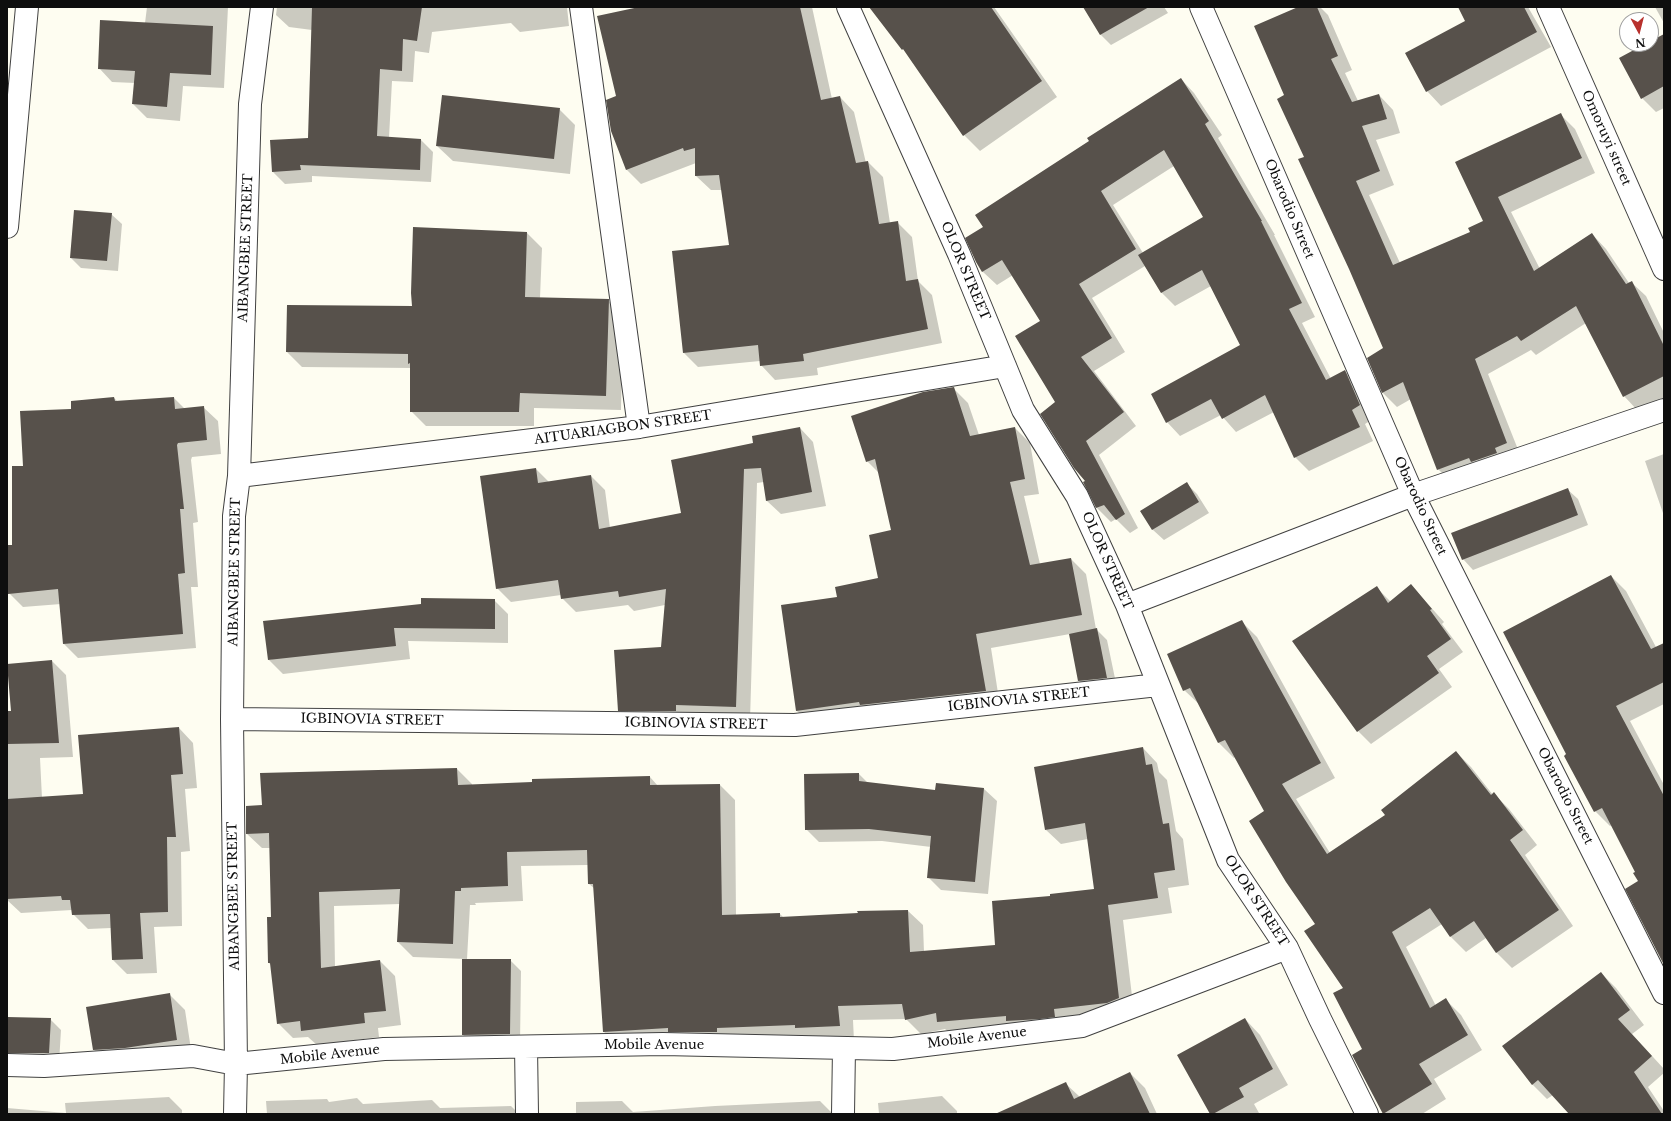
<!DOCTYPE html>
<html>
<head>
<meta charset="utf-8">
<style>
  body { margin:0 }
  #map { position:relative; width:1671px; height:1121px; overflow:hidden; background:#fefdf1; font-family:"Libre Baskerville",serif }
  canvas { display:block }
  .frame { position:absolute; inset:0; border:8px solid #0e0e0e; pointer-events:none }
  .north { position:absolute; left:1619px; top:12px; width:40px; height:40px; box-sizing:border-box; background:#fff; border:1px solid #9f9f9f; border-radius:50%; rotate:173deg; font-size:11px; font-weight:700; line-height:16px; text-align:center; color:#0e0e0e }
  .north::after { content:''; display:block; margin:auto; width:14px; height:18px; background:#b8312d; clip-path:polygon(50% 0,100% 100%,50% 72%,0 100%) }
</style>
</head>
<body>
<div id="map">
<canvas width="1671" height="1121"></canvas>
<div class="frame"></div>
<div class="north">N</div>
</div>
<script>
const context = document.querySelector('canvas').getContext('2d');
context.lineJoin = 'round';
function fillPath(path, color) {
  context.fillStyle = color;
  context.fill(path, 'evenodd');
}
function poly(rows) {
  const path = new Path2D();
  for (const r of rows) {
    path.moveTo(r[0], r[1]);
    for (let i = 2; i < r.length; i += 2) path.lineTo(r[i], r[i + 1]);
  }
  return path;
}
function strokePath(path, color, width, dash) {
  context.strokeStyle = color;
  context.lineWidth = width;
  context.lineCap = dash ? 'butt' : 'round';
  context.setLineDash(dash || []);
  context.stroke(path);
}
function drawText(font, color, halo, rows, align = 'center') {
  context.font = font + ' "Libre Baskerville",serif';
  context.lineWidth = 4;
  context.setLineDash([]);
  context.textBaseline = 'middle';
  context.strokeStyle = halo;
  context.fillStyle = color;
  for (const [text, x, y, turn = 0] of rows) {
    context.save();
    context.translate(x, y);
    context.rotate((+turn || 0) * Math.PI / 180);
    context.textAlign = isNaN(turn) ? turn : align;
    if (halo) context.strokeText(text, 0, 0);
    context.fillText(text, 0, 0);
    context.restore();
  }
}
fillPath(poly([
  [147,7,228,7,224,88,183,86,180,121,147,118,133,104,135,83,112,82,99,68,145,23],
  [277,7,567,7,569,26,520,32,511,23,432,32,429,53,415,51,413,82,392,81,389,138,421,140,433,152,431,182,312,176,312,182,285,184,273,172,271,141,309,139,312,30,289,27,276,15],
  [643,7,812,7,832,99,840,97,854,112,866,163,868,162,883,177,890,223,897,222,912,237,918,281,932,295,942,343,817,368,818,375,775,380,761,365,760,361,698,367,684,353,731,245,722,190,711,190,696,176,696,163,641,184,626,169,617,97],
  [873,7,994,7,1057,97,980,151,964,135,908,54,871,8],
  [1085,7,1164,7,1168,13,1111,45,1101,35],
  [1300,7,1320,7,1328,15,1352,70,1345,73,1358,101,1379,95,1393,110,1400,133,1376,140,1394,185,1369,195,1400,263,1472,233,1484,221,1457,163,1560,114,1575,129,1595,173,1511,212,1540,269,1592,234,1606,249,1629,283,1631,282,1646,296,1664,333,1664,400,1662,398,1638,411,1624,396,1586,323,1536,355,1531,350,1488,374,1521,457,1452,483,1438,469,1411,399,1397,407,1383,393,1368,358,1385,349,1305,157,1285,96],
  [1460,7,1528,7,1551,47,1441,106,1427,91,1466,21],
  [1655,7,1664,7,1664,23],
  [1664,35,1664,108,1656,112,1642,98,1647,44,1651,44,1651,42],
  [1181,79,1194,93,1222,135,1218,138,1275,235,1274,235,1315,317,1302,323,1331,379,1345,371,1358,385,1373,419,1365,424,1373,441,1309,471,1295,457,1274,412,1236,432,1221,415,1180,436,1167,422,1241,346,1211,286,1175,306,1162,293,1145,266,1092,298,1125,352,1094,371,1136,426,1099,455,1138,528,1130,533,1116,519,1111,522,1097,508,1084,482,1086,481,1056,402,1041,322,1013,275,997,285,983,272,977,261,984,227,1090,141],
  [1174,166,1204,217,1143,253,1113,205],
  [559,109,575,125,570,174,453,161,437,146],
  [111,214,122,224,118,271,81,268,71,258],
  [527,233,542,248,540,298,608,300,623,315,621,410,534,408,534,426,426,426,411,411,411,368,302,367,287,352,413,307],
  [953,388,968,403,979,435,1015,428,1030,443,1039,494,1024,496,1040,564,1071,559,1086,574,1096,629,1107,640,1117,688,1090,691,1079,681,1070,634,991,648,1000,706,811,725,796,710,838,598,879,579,892,531,879,473,867,461],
  [114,398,118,402,174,398,185,409,203,407,218,421,221,454,192,457,191,460,198,522,193,523,198,587,191,587,196,648,78,658,64,644,61,604,23,607,9,593,7,546,13,546,24,467,72,410],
  [800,428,813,442,826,506,781,514,767,501,764,482,757,483,750,721,633,724,619,710,662,648,665,605,634,611,628,605,576,612,562,598,561,595,511,602,497,588,536,469,549,482,591,476,605,490,610,528,683,513,754,444],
  [1664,454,1664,516,1645,461],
  [1187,484,1197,494,1209,513,1164,540,1153,530,1142,511],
  [1567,489,1578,499,1588,525,1473,570,1463,559],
  [1611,576,1626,591,1664,662,1664,704,1630,721,1664,785,1664,963,1636,873,1612,825,1610,826,1595,811,1568,755],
  [1411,585,1444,622,1442,624,1463,652,1439,669,1452,687,1371,744,1358,731,1377,588,1391,602],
  [494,600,508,614,508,643,408,641,410,659,283,674,269,660],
  [1242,622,1257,637,1335,778,1296,799,1330,853,1387,816,1456,752,1471,767,1493,795,1494,794,1509,809,1537,845,1525,855,1573,926,1512,968,1497,953,1486,938,1466,952,1451,937,1442,924,1406,947,1436,1006,1446,1000,1461,1015,1482,1050,1434,1079,1446,1099,1422,1114,1384,1113,1344,989,1317,924,1266,811,1235,757,1234,758,1219,743,1200,705,1184,690],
  [52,661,66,675,73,757,40,758,42,798,84,795,179,728,193,743,197,788,185,789,190,851,181,852,182,926,154,927,157,973,127,974,113,960,111,928,88,929,73,914,72,910,21,913,7,900,7,712,12,712],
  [1143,748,1157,763,1159,772,1167,780,1176,831,1183,839,1189,885,1168,888,1172,913,1123,920,1134,1013,953,1036,945,1029,921,1034,906,1019,853,1020,854,1041,619,1047,604,1032,595,889,589,884,588,865,521,866,523,901,475,903,476,905,470,905,467,959,413,957,398,942,400,904,334,906,335,967,380,961,395,976,401,1025,378,1028,379,1037,317,1045,308,1037,293,1038,278,1023,271,965,269,963,272,918,270,848,262,848,247,834,263,806,457,769,472,784,472,786,650,777,658,786,720,785,735,800,736,915,780,914,784,918,908,911,923,925,924,952,996,946,1052,897,1095,890,1088,839,1061,844,1046,830],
  [859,774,868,783,936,791,984,789,997,801,988,894,941,890,928,877,931,847,882,841,819,842,806,829],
  [510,960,521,971,520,1044,473,1045,463,1035],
  [1601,973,1616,988,1644,1025,1632,1034,1664,1069,1664,1073,1648,1087,1664,1111,1664,1114,1570,1114,1553,1095,1547,1099,1532,1084],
  [169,994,185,1010,192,1056,110,1065,94,1050],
  [7,1018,50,1019,61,1030,59,1063,7,1062],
  [1245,1019,1260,1035,1288,1085,1254,1104,1259,1113,1256,1114,1211,1114],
  [1130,1073,1145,1088,1157,1114,1024,1114,1066,1084,1080,1097],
  [942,1096,957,1111,957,1114,879,1114,878,1103],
  [169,1097,182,1110,182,1114,7,1114,7,1108,66,1113,65,1103],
  [357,1098,363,1104,432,1100,440,1108,511,1106,519,1114,267,1114,266,1101,327,1099,329,1102],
  [622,1101,633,1112,715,1106,820,1101,833,1114,576,1114,576,1102]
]), '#0003');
fillPath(poly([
  [312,7,422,7,417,41,403,39,402,71,380,69,377,136,421,139,420,170,300,165,301,170,272,172,270,140,308,138],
  [639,7,800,7,821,100,840,96,856,163,868,161,879,224,898,221,906,281,918,279,928,329,803,354,804,361,760,366,758,345,683,353,672,251,729,245,719,175,695,176,695,148,684,151,683,148,626,170,611,131,606,100,616,96,597,16],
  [869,7,991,7,1042,81,963,136,903,49,902,50],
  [1083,7,1149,7,1100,35],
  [1298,7,1317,7,1338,56,1331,59,1352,102,1379,94,1387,119,1362,126,1380,171,1356,181,1393,265,1470,232,1468,228,1483,221,1455,162,1561,113,1582,158,1498,197,1534,271,1592,233,1626,284,1632,281,1664,346,1664,376,1623,397,1576,306,1521,341,1517,336,1475,359,1507,443,1495,448,1497,453,1471,462,1469,458,1437,470,1403,382,1382,393,1367,358,1383,348,1349,269,1298,159,1304,157,1277,99,1284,95,1254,26],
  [1458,7,1524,7,1537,32,1426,92,1405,53,1465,21],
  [100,20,213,26,211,75,170,73,167,107,132,104,135,71,98,69],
  [1664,34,1664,86,1641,99,1619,58,1645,44,1651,44,1651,41],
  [1181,78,1209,121,1205,124,1262,221,1261,221,1302,303,1289,309,1326,380,1345,370,1360,405,1352,410,1360,427,1294,458,1265,395,1222,419,1211,399,1166,423,1151,394,1240,345,1202,270,1161,293,1138,255,1203,217,1164,150,1101,191,1136,249,1079,284,1112,338,1081,357,1124,412,1086,441,1125,514,1116,520,1104,505,1096,508,1083,482,1085,481,1074,468,1040,414,1055,402,1015,336,1040,321,1002,260,982,272,976,262,965,238,983,227,975,215,1089,141,1087,138],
  [442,95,560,108,554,159,436,146],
  [74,210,112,213,107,261,70,258],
  [413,227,527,232,525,297,609,299,606,396,520,393,519,412,410,412,410,363,408,364,408,354,286,352,287,305,412,306,411,293],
  [954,387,970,436,1015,427,1025,479,1010,482,1030,565,1071,558,1082,615,976,634,986,691,860,705,859,702,796,711,781,605,837,597,835,587,878,578,869,535,891,530,875,459,866,462,851,416,923,392],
  [114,397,115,401,174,397,175,409,204,406,207,440,178,443,177,445,184,509,180,509,185,573,178,574,183,634,63,644,58,589,8,594,7,545,12,545,12,466,23,466,20,411,71,409,71,401],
  [800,427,812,492,766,501,761,468,744,469,736,707,676,705,676,711,618,711,614,650,661,647,666,589,619,597,618,591,561,599,558,580,496,589,480,476,536,468,538,483,591,475,599,529,681,513,671,460,753,443,752,436],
  [1187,482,1199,502,1152,530,1140,511],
  [1568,488,1578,515,1462,560,1451,533],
  [1611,575,1651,649,1664,643,1664,682,1616,706,1664,796,1664,965,1625,889,1638,881,1633,873,1635,872,1602,808,1594,812,1564,756,1566,754,1503,632],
  [1411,584,1432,609,1430,610,1451,639,1427,656,1439,673,1357,732,1292,641,1377,586,1388,603],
  [421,598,495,599,495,629,394,628,396,646,268,660,263,621,421,604],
  [1242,620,1321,763,1282,784,1327,854,1385,815,1381,810,1456,751,1491,795,1494,792,1523,830,1510,840,1559,910,1496,953,1474,921,1450,937,1430,908,1392,932,1430,1008,1446,998,1468,1035,1419,1064,1432,1084,1383,1114,1352,1055,1362,1049,1333,993,1343,988,1304,931,1315,924,1286,882,1249,821,1264,811,1225,740,1218,743,1190,688,1183,691,1167,654],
  [1097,628,1107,678,1078,681,1069,634],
  [52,660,59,743,7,744,7,711,11,711,7,664],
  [179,727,183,774,171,775,176,837,167,837,168,912,140,913,143,959,112,960,110,914,72,915,70,900,62,900,61,896,7,899,7,799,83,794,78,735],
  [1143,747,1146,765,1152,764,1163,824,1169,823,1175,870,1154,873,1158,898,1108,905,1119,998,1107,1003,1054,1009,1055,1017,1040,1019,1006,1021,1006,1016,937,1022,936,1013,905,1020,902,1004,838,1006,840,1026,795,1028,795,1025,717,1028,717,1032,668,1032,668,1028,603,1032,593,884,588,884,587,850,507,852,508,886,461,888,461,891,455,891,453,944,397,942,400,889,319,892,321,968,380,960,386,1011,364,1013,365,1023,301,1031,300,1021,277,1024,270,963,268,963,267,917,271,917,269,833,246,834,246,806,262,805,260,773,457,768,458,785,532,782,532,779,650,776,650,785,720,784,722,915,780,913,780,917,858,913,857,911,908,910,910,952,995,945,992,901,1050,896,1050,894,1094,889,1085,823,1045,830,1034,767],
  [859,773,859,781,935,790,936,783,984,788,975,882,927,878,931,836,869,829,805,830,804,774],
  [462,959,511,959,510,1034,462,1035],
  [1601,972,1630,1010,1618,1019,1652,1056,1634,1072,1662,1114,1569,1114,1538,1080,1532,1085,1502,1046],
  [170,993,177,1040,125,1048,93,1050,86,1007],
  [7,1017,51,1018,49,1053,7,1053],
  [1245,1018,1273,1069,1239,1088,1244,1097,1213,1114,1210,1114,1177,1055],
  [1130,1072,1150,1114,995,1114,1066,1082,1074,1099]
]), '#57514b');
const minor = poly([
  [581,7,639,427],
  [848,7,959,254,1023,410,1077,496,1127,605,1228,860,1287,948,1320,1019,1367,1114],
  [1201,7,1413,495,1664,993],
  [1548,7,1664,269],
  [7,227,27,7],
  [239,476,639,427,1005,366],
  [1127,605,1413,495,1664,410],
  [232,719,795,725,1158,685],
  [526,1047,527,1114],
  [7,1065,44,1066,193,1056,236,1064,384,1049,663,1044,893,1049,1082,1026,1287,948],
  [235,1114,236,1064,232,719,234,516,239,476,250,104,262,7],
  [843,1114,844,1048]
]);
strokePath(minor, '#414141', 24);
strokePath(minor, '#fff', 22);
drawText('13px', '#0e0e0e', '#fff', [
  ["Omoruyi street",1606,138,66],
  ["Obarodio Street",1289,209,67],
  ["AIBANGBEE STREET",246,248,-88],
  ["OLOR STREET",965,271,67],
  ["AITUARIAGBON STREET",623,428,-8],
  ["Obarodio Street",1420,506,65],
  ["OLOR STREET",1107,561,66],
  ["AIBANGBEE STREET",235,572,-89],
  ["IGBINOVIA STREET",1019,700,-6],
  ["IGBINOVIA STREET",372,720,1],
  ["IGBINOVIA STREET",696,724,1],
  ["Obarodio Street",1565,796,63],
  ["AIBANGBEE STREET",234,896,-91],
  ["OLOR STREET",1256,901,57],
  ["Mobile Avenue",977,1038,-7],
  ["Mobile Avenue",654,1045],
  ["Mobile Avenue",330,1055,-6]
]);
</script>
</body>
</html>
